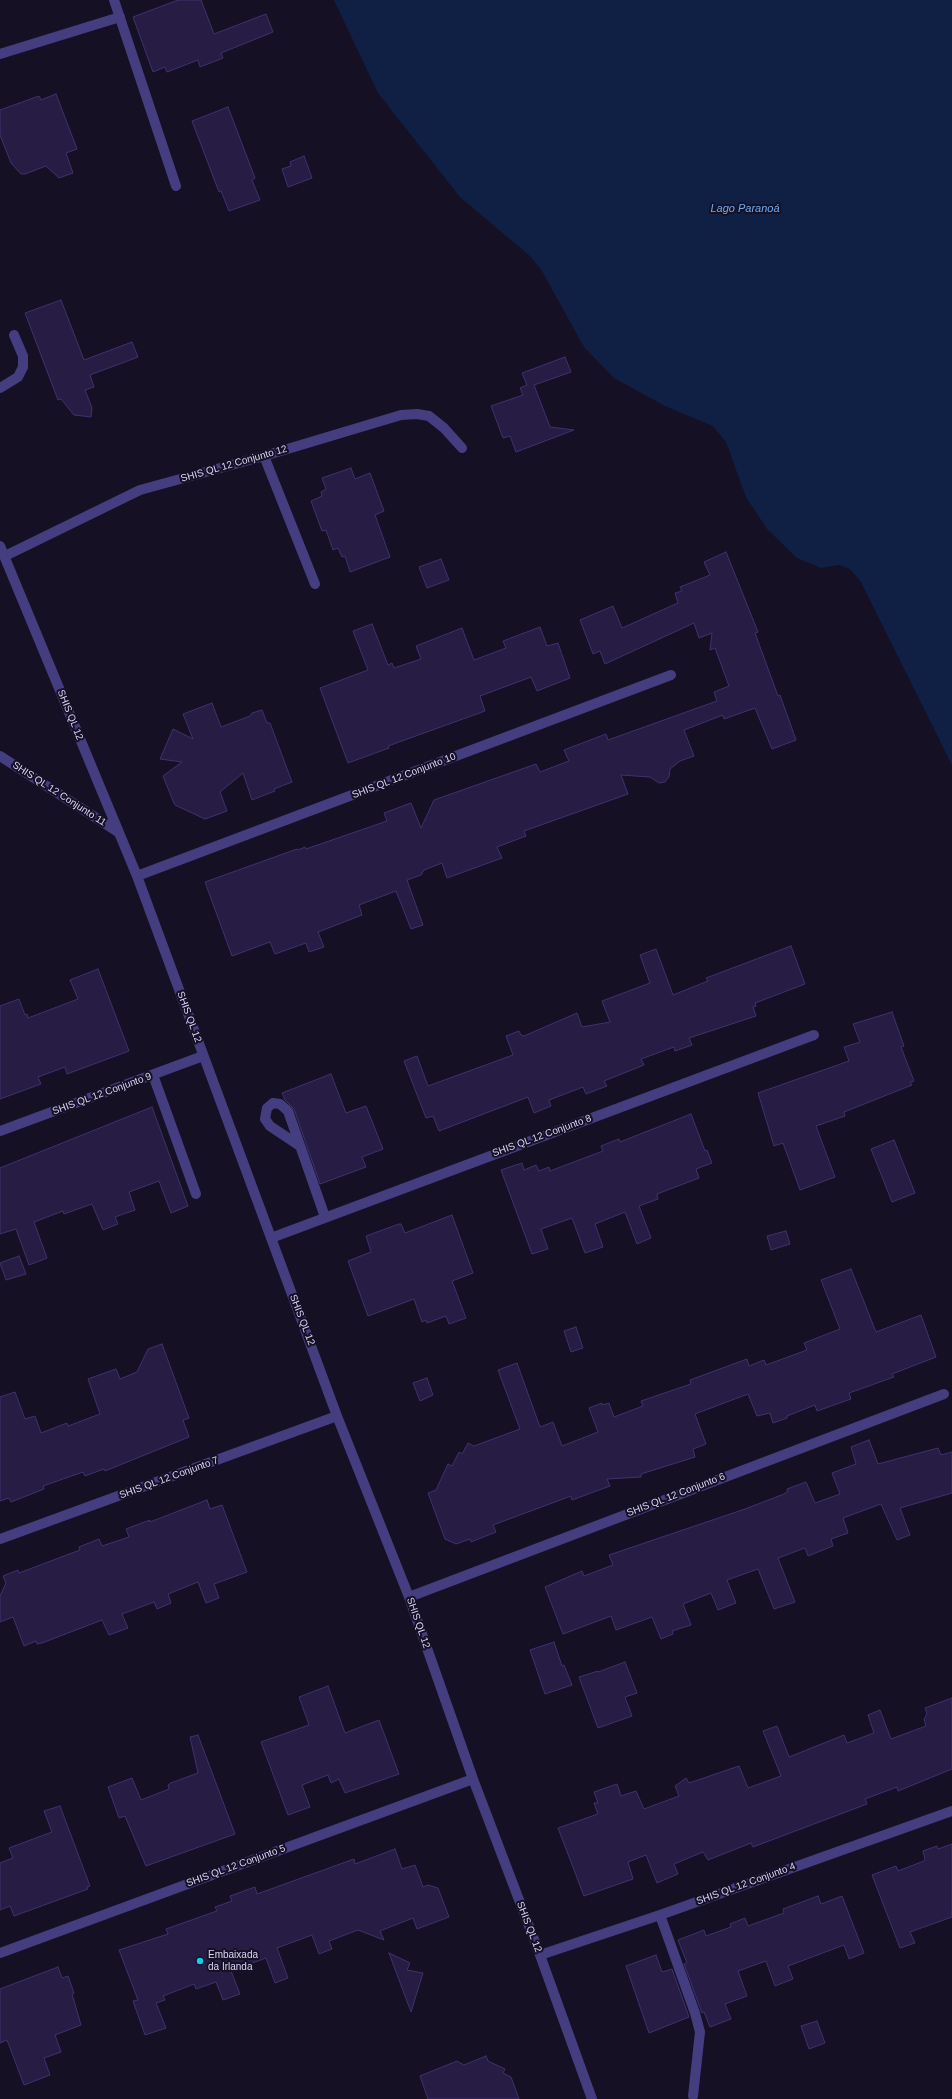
<!DOCTYPE html>
<html>
<head>
<meta charset="utf-8">
<style>
  body { margin:0 }
  canvas { display:block; background:#151024 }
</style>
</head>
<body>
<canvas width="952" height="2099"></canvas>
<script>
const context = document.querySelector('canvas').getContext('2d');
context.lineJoin = 'round';
function fillPath(path, color) {
  context.fillStyle = color;
  context.fill(path, 'evenodd');
}
function poly(rows) {
  const path = new Path2D();
  for (const r of rows) {
    path.moveTo(r[0], r[1]);
    for (let i = 2; i < r.length; i += 2) path.lineTo(r[i], r[i + 1]);
  }
  return path;
}
function strokePath(path, color, width, dash) {
  context.strokeStyle = color;
  context.lineWidth = width;
  context.lineCap = dash ? 'butt' : 'round';
  context.setLineDash(dash || []);
  context.stroke(path);
}
function drawText(font, color, halo, rows, align = 'center') {
  context.font = font + ' Arial,sans-serif';
  context.lineWidth = 4;
  context.setLineDash([]);
  context.textBaseline = 'middle';
  context.strokeStyle = halo;
  context.fillStyle = color;
  for (const [text, x, y, turn = 0] of rows) {
    context.save();
    context.translate(x, y);
    context.rotate((+turn || 0) * Math.PI / 180);
    context.textAlign = isNaN(turn) ? turn : align;
    if (halo) context.strokeText(text, 0, 0);
    context.fillText(text, 0, 0);
    context.restore();
  }
}
fillPath(poly([
  [334,0,952,0,952,765,861,582,850,569,839,565,821,568,797,558,767,529,746,497,726,442,713,426,665,406,614,378,584,347,542,271,531,257,460,197,378,93]
]), '#0f2044');
const building = poly([
  [178,0,201,0,214,34,266,14,273,32,221,53,223,58,200,67,198,60,167,72,165,67,153,72,133,17,178,0],
  [56,94,77,149,66,153,73,173,59,178,46,166,25,174,21,174,11,163,0,135,0,110,39,96,41,100,56,94],
  [228,107,255,178,252,180,260,200,229,211,221,191,219,192,192,121,228,107],
  [304,156,312,178,288,187,282,169,291,166,290,162,304,156],
  [61,300,84,360,132,342,138,357,90,375,94,387,85,390,92,408,91,417,74,415,61,399,58,400,25,313,61,300],
  [565,357,571,372,534,385,550,427,574,430,516,452,510,436,503,438,491,406,523,395,520,388,527,385,522,373,565,357],
  [351,468,355,479,370,473,384,511,375,515,390,557,350,572,345,556,342,557,338,548,333,550,326,530,322,531,311,501,322,496,321,492,326,489,322,478,351,468],
  [726,552,758,632,755,633,778,696,780,695,796,740,772,749,755,708,724,719,723,715,684,730,694,756,680,761,670,769,669,777,665,782,659,783,650,777,621,775,628,794,524,831,526,836,497,847,502,858,447,878,442,863,424,870,421,875,407,880,423,925,411,929,396,891,359,905,362,915,318,932,324,947,309,952,306,943,275,954,270,942,232,956,205,882,297,849,298,850,305,847,306,849,387,821,384,813,411,803,421,828,434,800,536,764,540,772,569,761,564,750,606,734,608,740,717,701,714,692,729,686,715,648,710,650,712,633,699,638,694,623,605,664,600,651,593,654,580,620,613,606,622,628,678,603,675,593,682,591,680,587,710,575,704,562,726,552],
  [441,559,449,580,427,588,419,567,441,559],
  [372,624,388,665,392,663,394,668,421,659,416,646,462,628,474,660,506,648,503,641,540,627,547,646,558,643,570,678,537,691,531,677,480,696,485,711,388,746,389,748,348,763,320,688,368,670,353,631,372,624],
  [212,703,221,727,250,716,252,713,262,710,267,723,270,723,292,782,274,789,275,791,252,800,243,773,220,792,227,811,205,819,175,805,173,801,163,776,182,762,160,759,173,729,193,739,183,714,212,703],
  [791,946,805,984,755,1003,756,1006,753,1007,756,1016,689,1038,692,1045,675,1051,674,1047,641,1059,644,1065,604,1081,607,1086,586,1094,583,1087,549,1100,551,1106,534,1113,528,1097,439,1131,433,1116,426,1118,404,1061,417,1056,428,1086,513,1055,506,1036,519,1031,521,1035,524,1036,577,1013,582,1027,610,1022,602,1001,650,983,640,955,656,949,673,995,708,981,706,978,791,946],
  [98,969,129,1051,67,1074,65,1067,38,1077,41,1084,0,1099,0,1006,19,999,25,1015,27,1014,28,1018,78,999,70,980,98,969],
  [892,1012,904,1046,901,1047,914,1081,910,1082,912,1085,844,1112,845,1116,816,1126,835,1177,800,1190,783,1143,774,1146,758,1093,849,1061,844,1047,860,1042,853,1024,892,1012],
  [331,1074,346,1113,366,1106,383,1149,362,1157,366,1167,320,1184,294,1109,285,1100,282,1093,331,1074],
  [152,1107,188,1206,171,1213,159,1181,129,1192,135,1210,115,1217,118,1224,103,1230,92,1204,64,1214,63,1211,34,1222,47,1258,29,1265,16,1229,0,1234,0,1168,152,1107],
  [691,1114,705,1151,707,1150,712,1163,696,1169,699,1178,657,1194,658,1199,639,1206,651,1238,637,1244,625,1212,595,1224,603,1247,585,1253,572,1218,541,1229,548,1249,532,1254,501,1170,522,1163,524,1170,536,1165,539,1171,549,1167,550,1171,603,1151,601,1146,619,1139,620,1142,691,1114],
  [894,1140,915,1193,892,1202,871,1149,894,1140],
  [452,1215,473,1273,452,1281,466,1318,449,1324,446,1316,427,1323,426,1320,422,1322,414,1299,368,1316,348,1261,371,1252,366,1236,399,1224,401,1224,405,1233,452,1215],
  [786,1231,790,1244,771,1250,767,1236,786,1231],
  [19,1256,26,1274,6,1280,0,1263,19,1256],
  [851,1269,876,1332,921,1315,936,1357,892,1374,894,1377,849,1393,851,1399,817,1411,815,1405,787,1416,787,1418,773,1423,770,1413,757,1416,748,1394,695,1414,706,1444,693,1449,695,1457,641,1474,641,1477,607,1479,610,1486,572,1500,571,1496,493,1525,496,1532,471,1542,470,1539,456,1544,445,1539,428,1493,436,1490,448,1464,452,1466,459,1452,462,1454,468,1443,474,1446,520,1429,498,1370,517,1363,540,1427,553,1422,562,1446,598,1432,589,1408,602,1403,602,1405,609,1403,614,1417,643,1406,641,1401,691,1384,690,1380,747,1359,749,1366,764,1360,766,1365,807,1350,804,1343,840,1329,821,1280,851,1269],
  [576,1327,583,1348,571,1352,564,1331,576,1327],
  [162,1344,189,1418,183,1420,189,1437,105,1471,104,1469,85,1476,83,1472,43,1486,44,1489,11,1502,9,1498,0,1501,0,1397,15,1392,25,1419,35,1416,41,1433,67,1423,68,1426,100,1414,88,1379,116,1369,120,1379,137,1372,148,1349,162,1344],
  [427,1378,433,1395,420,1401,413,1383,427,1378],
  [869,1440,878,1464,938,1448,941,1455,952,1452,952,1493,900,1508,910,1535,897,1540,881,1504,843,1518,848,1533,831,1539,833,1546,808,1556,805,1548,778,1558,795,1602,774,1609,758,1569,727,1580,736,1603,718,1610,711,1593,683,1604,691,1625,672,1631,673,1634,661,1639,652,1617,616,1630,611,1616,563,1634,545,1587,582,1571,584,1576,613,1565,609,1555,745,1509,784,1494,788,1491,787,1489,806,1482,815,1503,840,1494,832,1473,856,1464,851,1447,869,1440],
  [207,1500,210,1509,222,1505,247,1572,214,1584,219,1598,206,1603,198,1582,168,1594,171,1603,157,1609,154,1602,122,1614,128,1628,109,1635,102,1620,42,1643,37,1644,36,1641,24,1646,13,1617,0,1622,0,1596,6,1583,3,1576,18,1570,19,1573,80,1550,79,1547,99,1539,102,1546,129,1537,126,1529,150,1520,150,1522,207,1500],
  [554,1642,562,1666,564,1665,572,1685,545,1694,530,1650,554,1642],
  [625,1662,637,1693,625,1697,632,1716,598,1728,579,1677,598,1671,598,1672,625,1662],
  [328,1686,345,1733,379,1720,399,1774,345,1793,339,1779,331,1783,328,1775,302,1785,310,1807,288,1815,261,1742,309,1725,299,1697,328,1686],
  [952,1698,952,1769,898,1791,897,1787,865,1799,867,1804,753,1847,751,1843,708,1860,703,1852,674,1864,678,1874,657,1883,646,1855,628,1862,633,1879,584,1896,558,1828,598,1814,594,1803,598,1803,594,1792,617,1784,621,1796,636,1791,644,1809,679,1796,675,1786,686,1778,689,1783,739,1766,748,1788,781,1776,763,1731,777,1726,789,1757,844,1735,847,1743,874,1733,868,1715,880,1710,891,1739,926,1726,924,1719,927,1714,925,1708,952,1698],
  [198,1735,235,1834,146,1866,125,1816,119,1818,108,1787,132,1778,141,1800,169,1789,168,1785,171,1783,198,1773,190,1737,198,1735],
  [60,1806,90,1886,87,1887,88,1889,14,1916,10,1906,0,1910,0,1863,13,1858,9,1848,52,1832,44,1811,60,1806],
  [952,1844,952,1917,910,1932,915,1943,900,1948,872,1875,896,1866,898,1871,924,1861,925,1859,923,1851,937,1846,938,1849,952,1844],
  [395,1849,402,1869,415,1865,423,1887,428,1885,438,1888,449,1917,417,1929,413,1918,380,1931,384,1940,358,1930,329,1941,332,1949,319,1954,312,1935,277,1948,288,1978,275,1983,266,1958,231,1971,240,1994,223,2000,216,1982,196,1989,194,1984,163,1996,165,2000,156,2003,166,2028,145,2035,133,2001,138,2000,119,1950,168,1934,166,1929,217,1911,215,1907,232,1901,230,1896,255,1887,257,1894,354,1859,355,1864,395,1849],
  [818,1896,821,1904,842,1896,864,1953,849,1959,844,1945,788,1966,793,1979,775,1986,766,1961,738,1971,747,1996,725,2004,731,2019,710,2027,704,2012,702,2013,684,1964,687,1963,678,1940,704,1930,706,1936,731,1927,730,1924,745,1918,748,1926,784,1913,783,1909,818,1896],
  [389,1953,410,1963,407,1970,423,1973,411,2012,389,1953],
  [656,1955,662,1972,672,1969,689,2017,649,2033,626,1966,656,1955],
  [58,1967,62,1978,68,1976,74,1993,72,1994,81,2025,55,2035,61,2052,44,2058,50,2075,24,2085,7,2040,0,2043,0,1989,58,1967],
  [817,2021,825,2043,809,2049,801,2026,817,2021],
  [486,2056,488,2061,505,2069,503,2073,511,2077,519,2099,428,2099,420,2076,457,2061,464,2065,486,2056]
]);
fillPath(building, '#271d44');
strokePath(building, '#40316e', 1);
strokePath(poly([
  [114,0,176,186],
  [0,54,120,17],
  [0,388,18,377,23,367,23,356,14,335],
  [264,456,315,584],
  [0,546,137,876,337,1416,409,1597,473,1779,540,1955,592,2099],
  [5,556,140,490,264,456,401,415,417,414,429,416,444,428,462,448],
  [0,756,118,832],
  [137,876,671,675],
  [153,1075,196,1194],
  [0,1131,203,1056],
  [300,1146,270,1126,265,1119,267,1108,273,1103,280,1104,288,1111,325,1217],
  [271,1238,814,1035],
  [0,1539,337,1416],
  [409,1597,944,1394],
  [660,1915,695,2013,700,2032,693,2096],
  [0,1953,473,1779],
  [540,1955,660,1915,952,1811]
]), '#443e80', 10);
for (const [x, y, r, color] of [
  [200,1961,4,"#10ccee"]
]) {
  const dot = new Path2D();
  dot.arc(x, y, r, 0, 2 * Math.PI);
  context.fillStyle = color;
  context.fill(dot);
  strokePath(dot, '#151024', 1.5);
}
drawText('10px', '#dcd6fc', '#151024', [
  ["SHIS QL 12 Conjunto 12",234,464,-16],
  ["SHIS QL 12",70,715,68],
  ["SHIS QL 12 Conjunto 10",404,776,-21],
  ["SHIS QL 12 Conjunto 11",59,794,33],
  ["SHIS QL 12",189,1017,70],
  ["SHIS QL 12 Conjunto 9",102,1094,-20],
  ["SHIS QL 12 Conjunto 8",542,1136,-20],
  ["SHIS QL 12",302,1320,69],
  ["SHIS QL 12 Conjunto 7",169,1478,-20],
  ["SHIS QL 12 Conjunto 6",676,1495,-21],
  ["SHIS QL 12",418,1623,71],
  ["SHIS QL 12 Conjunto 5",236,1866,-20],
  ["SHIS QL 12 Conjunto 4",746,1884,-20],
  ["SHIS QL 12",529,1927,69]
]);
drawText('10px', '#dcd6fc', '#151024', [
  ["Embaixada",208,1955],
  ["da Irlanda",208,1967]
], 'left');
drawText('italic 11px', '#6baef5', '#151024', [
  ["Lago Paranoá",745,209]
]);
</script>
</body>
</html>
